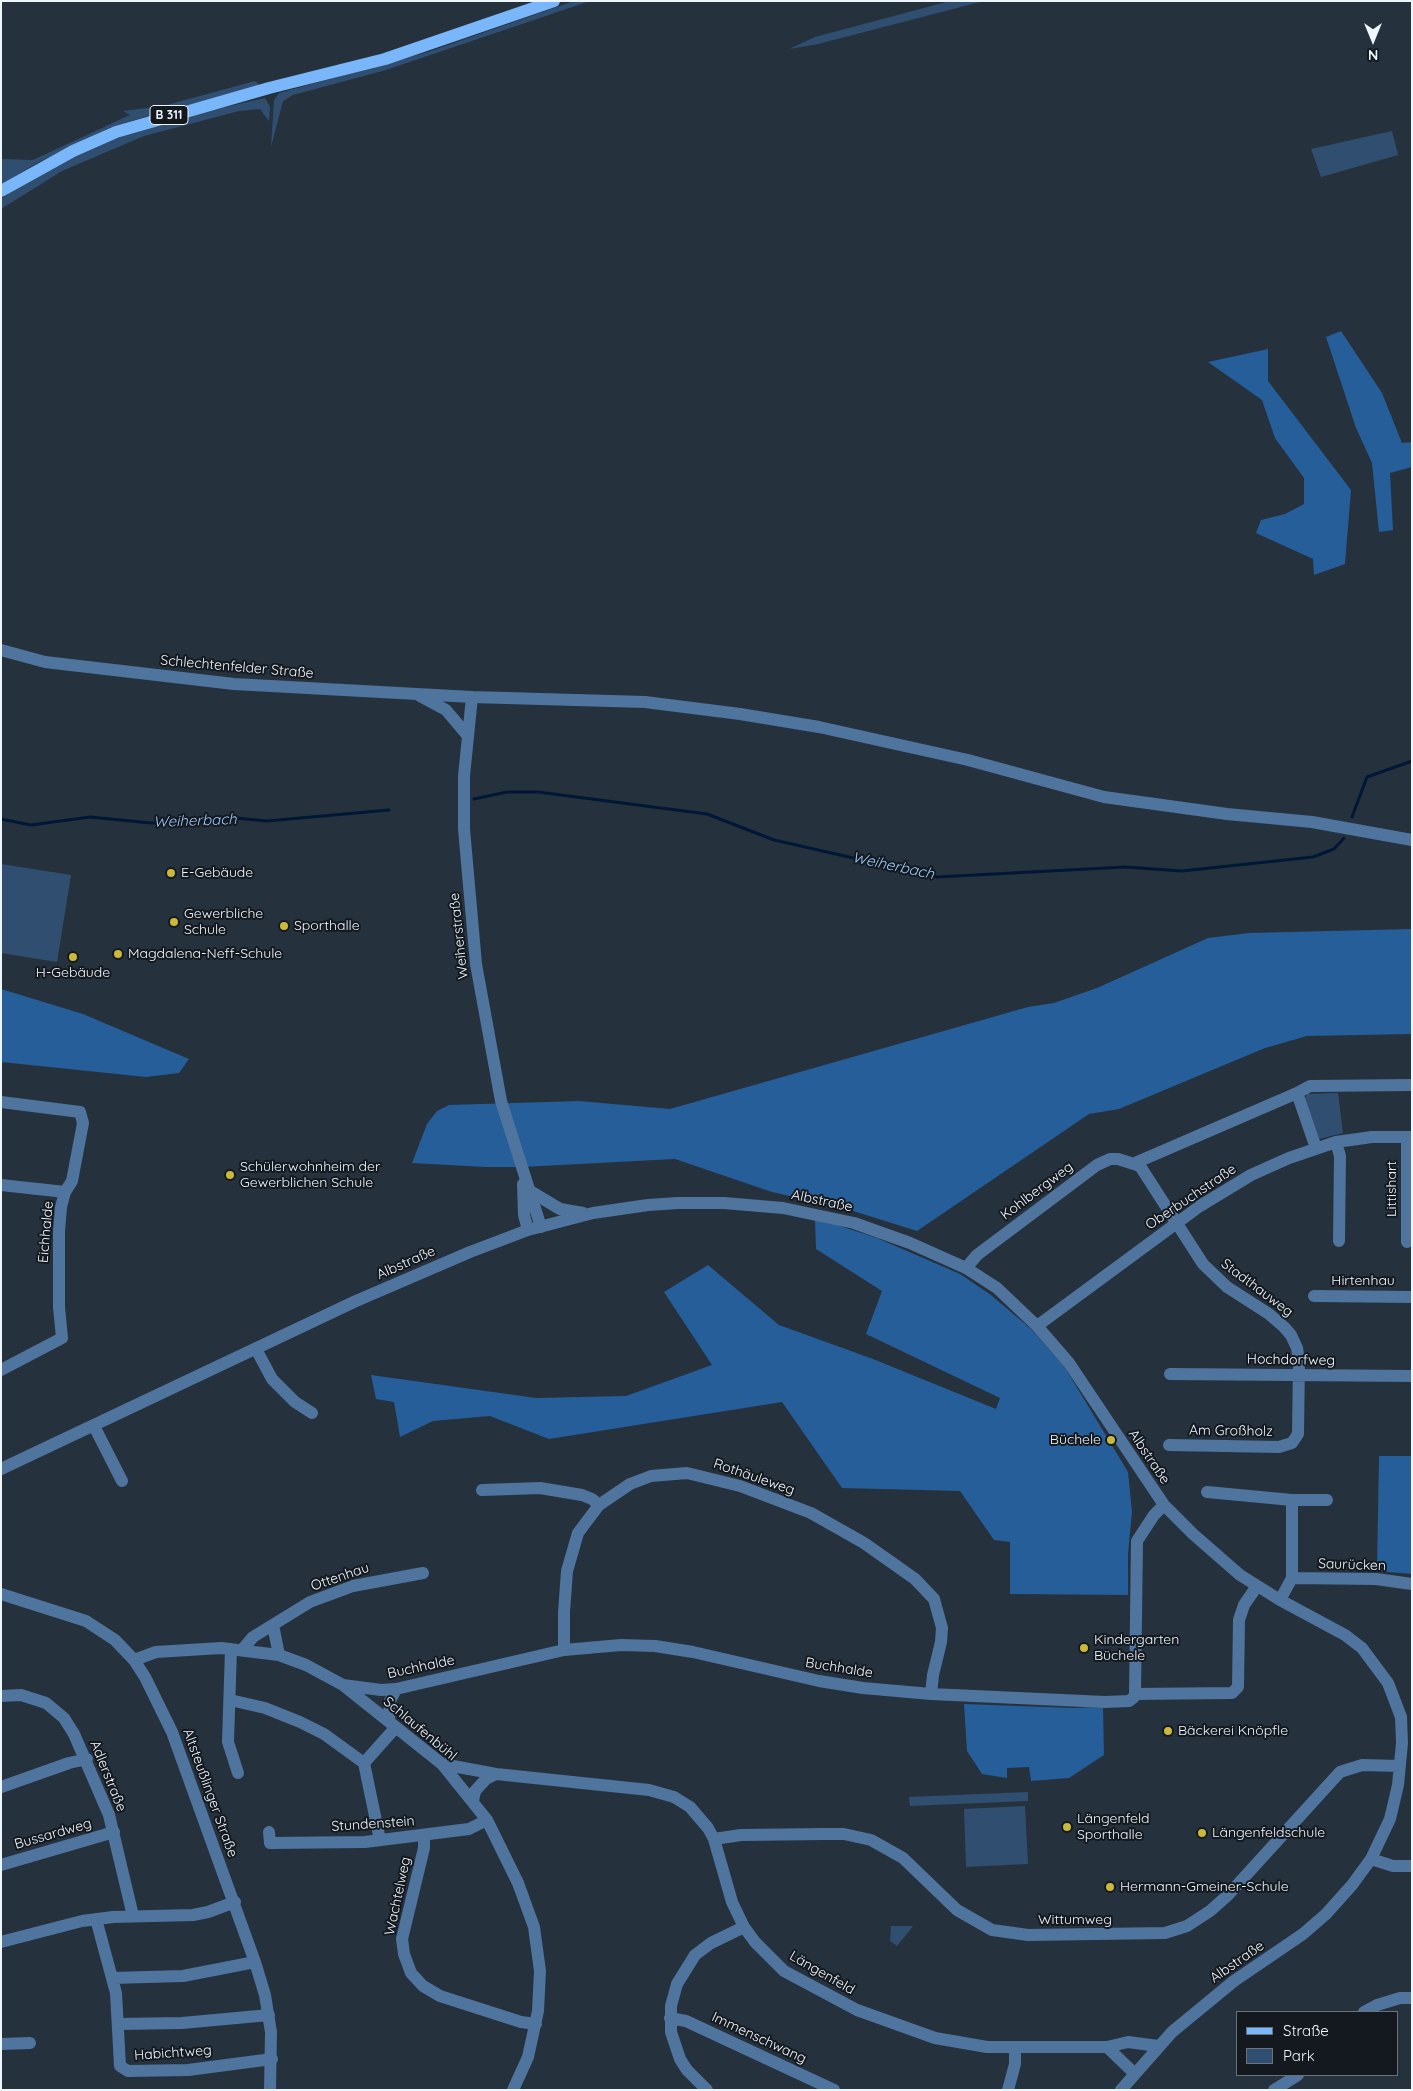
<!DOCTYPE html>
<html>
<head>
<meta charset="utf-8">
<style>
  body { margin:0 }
  #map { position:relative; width:1413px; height:2091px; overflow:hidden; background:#26313e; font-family:Quicksand,sans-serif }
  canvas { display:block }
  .frame { position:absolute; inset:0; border:2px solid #edf5fd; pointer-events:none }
  .legend { position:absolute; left:1236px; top:2011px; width:162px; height:65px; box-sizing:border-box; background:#14191f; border:1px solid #6b7178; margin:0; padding:6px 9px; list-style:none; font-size:15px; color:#edf5fd }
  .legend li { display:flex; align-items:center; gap:10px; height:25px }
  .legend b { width:25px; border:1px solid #6b7178 }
  .north { position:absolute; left:1348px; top:15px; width:50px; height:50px; -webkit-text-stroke:4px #14191f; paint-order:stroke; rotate:180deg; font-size:14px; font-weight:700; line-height:20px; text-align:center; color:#edf5fd }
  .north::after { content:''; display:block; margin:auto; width:18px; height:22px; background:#edf5fd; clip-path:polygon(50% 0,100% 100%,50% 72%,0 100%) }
</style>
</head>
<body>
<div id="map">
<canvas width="1413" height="2091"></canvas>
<div class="frame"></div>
<ul class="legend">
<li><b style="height:6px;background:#79b7fa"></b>Straße</li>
<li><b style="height:14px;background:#304f70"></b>Park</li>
</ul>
<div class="north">N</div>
</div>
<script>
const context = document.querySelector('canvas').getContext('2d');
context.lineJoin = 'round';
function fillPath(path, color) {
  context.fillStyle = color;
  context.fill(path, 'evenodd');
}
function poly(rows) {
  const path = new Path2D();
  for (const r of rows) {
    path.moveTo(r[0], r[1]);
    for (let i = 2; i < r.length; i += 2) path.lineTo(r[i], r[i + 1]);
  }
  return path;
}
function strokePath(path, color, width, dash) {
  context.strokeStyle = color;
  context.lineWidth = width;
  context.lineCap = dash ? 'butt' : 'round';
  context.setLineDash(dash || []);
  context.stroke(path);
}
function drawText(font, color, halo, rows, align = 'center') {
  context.font = font + ' Quicksand,sans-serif';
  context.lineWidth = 4;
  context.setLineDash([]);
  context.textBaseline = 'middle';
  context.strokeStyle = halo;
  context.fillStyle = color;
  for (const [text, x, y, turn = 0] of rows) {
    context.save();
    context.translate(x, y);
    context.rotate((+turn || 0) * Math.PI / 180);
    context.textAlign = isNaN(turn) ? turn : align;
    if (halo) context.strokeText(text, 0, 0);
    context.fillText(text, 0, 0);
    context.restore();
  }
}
fillPath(poly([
  [574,1,590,1,386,70,293,95,283,101,271,147,274,100,279,93,428,52],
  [950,1,984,1,818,44,789,49,815,37],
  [255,81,259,84,255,87,144,117,109,128,37,163,1,185,1,159,33,160,130,115,123,111,163,106],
  [265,98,270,107,269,121,260,109,239,111,144,136,62,171,1,209,1,199,10,193,69,159,111,140,195,114],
  [1392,131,1398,155,1321,177,1311,149],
  [1,864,71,875,57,962,1,953],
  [1338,1093,1343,1133,1319,1139,1304,1100,1307,1094],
  [1028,1792,1028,1801,910,1806,909,1797],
  [1025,1806,1028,1864,966,1867,964,1809],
  [891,1926,913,1926,897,1946,890,1941]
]), '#304f70');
fillPath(poly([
  [1341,331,1382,393,1402,443,1412,442,1412,467,1390,473,1393,530,1379,532,1372,463,1356,428,1326,337],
  [1268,349,1268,381,1351,490,1345,564,1314,575,1313,559,1256,533,1261,520,1285,514,1304,504,1304,478,1275,438,1262,400,1208,362],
  [1412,929,1412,1034,1307,1036,1265,1048,1119,1109,1089,1114,917,1231,847,1209,772,1192,675,1159,522,1167,485,1167,412,1163,427,1124,437,1111,449,1105,579,1101,670,1109,1028,1007,1054,1003,1097,988,1208,938,1249,933],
  [1,989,83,1014,189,1059,179,1073,146,1077,1,1062],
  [815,1218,877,1238,960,1274,991,1295,1031,1329,1064,1366,1128,1472,1132,1512,1128,1554,1128,1595,1010,1594,1010,1542,994,1540,960,1491,842,1488,782,1402,549,1439,490,1416,433,1421,400,1437,394,1402,376,1399,371,1375,536,1398,626,1396,712,1365,664,1292,708,1265,779,1325,873,1359,996,1409,1000,1398,866,1334,882,1291,816,1249],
  [1379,1456,1412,1456,1412,1574,1377,1571],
  [964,1704,1074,1708,1103,1707,1104,1755,1069,1778,1031,1781,1029,1767,1007,1768,1007,1778,982,1774,967,1751]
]), '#255e98');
strokePath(poly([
  [474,799,507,792,538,792,707,814,774,840,937,877,1125,867,1182,871,1313,857,1334,849,1344,838],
  [1352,817,1367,777,1412,761],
  [1,819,31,825,90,817,151,823,209,821,235,818,267,821,389,810]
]), '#001836', 3);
strokePath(poly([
  [1,650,45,662,234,684,472,697,645,702,740,714,819,727,968,760,1104,797,1227,814,1312,822,1412,840],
  [420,696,446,710,467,735],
  [472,697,464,776,464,829,476,964,501,1101,541,1227],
  [1,1102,80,1112,83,1123,72,1181,65,1192],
  [1336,1142,1340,1156,1339,1241],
  [1316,1148,1297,1093,1310,1086,1412,1085],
  [1135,1163,1297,1093],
  [523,1184,524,1215,528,1230],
  [1,1185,65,1192,61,1207,59,1231,59,1307,62,1338,1,1370],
  [530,1191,560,1209,583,1213],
  [1407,1242,1407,1137],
  [966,1268,977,1255,1097,1165,1110,1159,1118,1159,1140,1166,1203,1264,1227,1287,1269,1314,1284,1327,1291,1335,1297,1348,1299,1361,1298,1434,1292,1443,1279,1447,1169,1445],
  [1314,1296,1412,1297],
  [1037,1326,1200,1206,1251,1175,1289,1158,1336,1142,1372,1137,1412,1137],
  [256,1349,272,1379,295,1402,312,1413],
  [1170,1374,1412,1376],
  [94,1426,122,1481],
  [1,1469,356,1301,470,1252,528,1230,593,1213,648,1205,678,1203,724,1203,783,1208,854,1223,910,1243,966,1268,997,1288,1037,1326,1069,1363,1164,1505,1193,1534,1240,1575,1280,1600,1345,1635,1362,1648,1388,1683,1401,1717,1402,1743,1398,1785,1390,1819,1371,1859,1352,1885,1326,1914,1303,1934,1234,1981,1172,2032,1121,2090],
  [482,1490,540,1488,582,1495,592,1499,599,1505],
  [1207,1492,1292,1500,1327,1500],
  [1292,1578,1376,1579,1412,1584],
  [1,1594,86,1621,115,1640,134,1660,145,1677,172,1732,255,1962,265,1995,271,2032,270,2090],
  [1280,1600,1292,1578,1292,1500],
  [273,1625,279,1655],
  [231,1649,228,1742,238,1773],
  [242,1650,253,1637,310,1602,353,1586,423,1573],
  [564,1650,564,1612,567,1571,578,1533,599,1505,630,1484,651,1476,687,1473,740,1486,811,1513,864,1543,915,1579,934,1599,942,1628,941,1642,933,1675,931,1694],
  [134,1660,156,1652,221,1648,279,1655,306,1665,343,1685,442,1764,487,1820,518,1883,534,1927,540,1971,538,2011,528,2057,513,2090],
  [343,1685,381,1690,396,1689,564,1650,621,1645,655,1646,693,1652,819,1681,863,1688,931,1694,1105,1702,1129,1701,1134,1697,1135,1694,1137,1541,1154,1515,1164,1505],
  [1135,1694,1232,1693,1238,1687,1239,1620,1244,1605,1257,1586],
  [1,1696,21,1695,46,1703,64,1718,74,1734,109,1815,133,1916],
  [230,1700,265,1708,300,1722,324,1734,364,1763,380,1840],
  [389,1720,390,1701,396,1689],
  [364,1763,396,1727],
  [442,1764,496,1774,649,1790,674,1797,690,1807,708,1828,714,1839,732,1902,744,1927,755,1942,784,1971,857,2010,935,2038,987,2047,1107,2047,1128,2042,1158,2046],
  [1,1787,69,1763,87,1759],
  [473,1801,475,1791,486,1779,496,1774],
  [269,1832,270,1843,365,1842,469,1829,487,1820],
  [424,1835,424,1848,402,1939,404,1954,411,1973,423,1986,440,1996,521,2022,536,2024],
  [714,1839,741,1835,825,1834,844,1834,871,1840,903,1858,957,1910,992,1930,1028,1935,1165,1933,1187,1926,1210,1911,1228,1895,1340,1772,1362,1765,1400,1766],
  [1371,1859,1393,1866,1412,1866],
  [1,1865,114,1832],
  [96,1919,116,1993,120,2066,128,2071,188,2070,272,2059],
  [1,1942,82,1921,113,1917,193,1915,208,1912,235,1902],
  [112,1978,183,1976,255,1962],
  [1364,2012,1377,2005,1400,1998,1412,1998],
  [670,2018,686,2021,834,2090],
  [119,2024,182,2023,269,2015],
  [1,2044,30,2043],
  [1107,2047,1134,2073],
  [707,2090,687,2070,680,2059,671,2032,671,2006,677,1984,695,1955,711,1943,744,1927],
  [1008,2090,1015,2064,1015,2048],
  [1274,2090,1298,2075]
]), '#4f749d', 12);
strokePath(poly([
  [1,191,73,151,116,132,269,88,385,59,554,1]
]), '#79b7fa', 12);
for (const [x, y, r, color] of [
  [171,873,5,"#cbba39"],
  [174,922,5,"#cbba39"],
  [284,926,5,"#cbba39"],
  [118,954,5,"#cbba39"],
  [73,957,5,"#cbba39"],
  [230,1175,5,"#cbba39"],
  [1111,1440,5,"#cbba39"],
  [1084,1648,5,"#cbba39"],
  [1168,1731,5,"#cbba39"],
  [1067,1827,5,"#cbba39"],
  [1202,1833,5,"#cbba39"],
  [1110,1887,5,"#cbba39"]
]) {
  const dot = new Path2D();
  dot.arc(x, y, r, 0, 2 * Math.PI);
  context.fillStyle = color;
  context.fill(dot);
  strokePath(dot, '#14191f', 2);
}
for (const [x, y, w] of [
  [169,115,38]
]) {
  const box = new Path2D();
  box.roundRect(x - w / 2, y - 9.5, w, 19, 4);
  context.fillStyle = '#14191f';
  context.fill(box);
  strokePath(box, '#edf5fd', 1);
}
drawText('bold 12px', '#edf5fd', null, [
  ["B 311",169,115]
]);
drawText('14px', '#edf5fd', '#14191f', [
  ["Schlechtenfelder Straße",237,667,5],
  ["Weiherstraße",459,936,-96],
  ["Littishart",1392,1189,-90],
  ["Kohlbergweg",1037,1191,-37],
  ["Oberbuchstraße",1191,1197,-34],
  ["Albstraße",822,1201,12],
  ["Eichhalde",46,1232,-85],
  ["Albstraße",406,1263,-24],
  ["Hirtenhau",1363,1281],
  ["Stadthauweg",1257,1288,37],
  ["Hochdorfweg",1291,1360,1],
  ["Am Großholz",1231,1431,1],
  ["Albstraße",1149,1457,56],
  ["Rothäuleweg",754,1477,19],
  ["Saurücken",1352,1565,2],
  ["Ottenhau",340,1577,-19],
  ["Buchhalde",421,1667,-12],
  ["Buchhalde",839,1668,9],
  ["Schlaufenbühl",420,1729,40],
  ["Adlerstraße",108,1776,68],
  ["Altsteußlinger Straße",210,1793,70],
  ["Stundenstein",373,1824,-4],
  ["Bussardweg",53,1834,-16],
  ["Wachtelweg",398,1896,-78],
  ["Wittumweg",1075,1920],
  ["Albstraße",1237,1962,-35],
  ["Längenfeld",822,1973,30],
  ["Immenschwang",759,2038,25],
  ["Habichtweg",173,2053,-4]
]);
drawText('14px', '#edf5fd', '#14191f', [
  ["E-Gebäude",181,873],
  ["Gewerbliche",184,914],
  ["Schule",184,930],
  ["Sporthalle",294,926],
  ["Magdalena-Neff-Schule",128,954],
  ["H-Gebäude",73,973,"center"],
  ["Schülerwohnheim der",240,1167],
  ["Gewerblichen Schule",240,1183],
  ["Büchele",1101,1440,"right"],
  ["Kindergarten",1094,1640],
  ["Büchele",1094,1656],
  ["Bäckerei Knöpfle",1178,1731],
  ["Längenfeld",1077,1819],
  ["Sporthalle",1077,1835],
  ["Längenfeldschule",1212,1833],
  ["Hermann-Gmeiner-Schule",1120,1887]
], 'left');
drawText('italic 15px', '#9cc9fb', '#14191f', [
  ["Weiherbach",195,821,-2],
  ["Weiherbach",893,866,12]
]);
</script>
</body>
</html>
